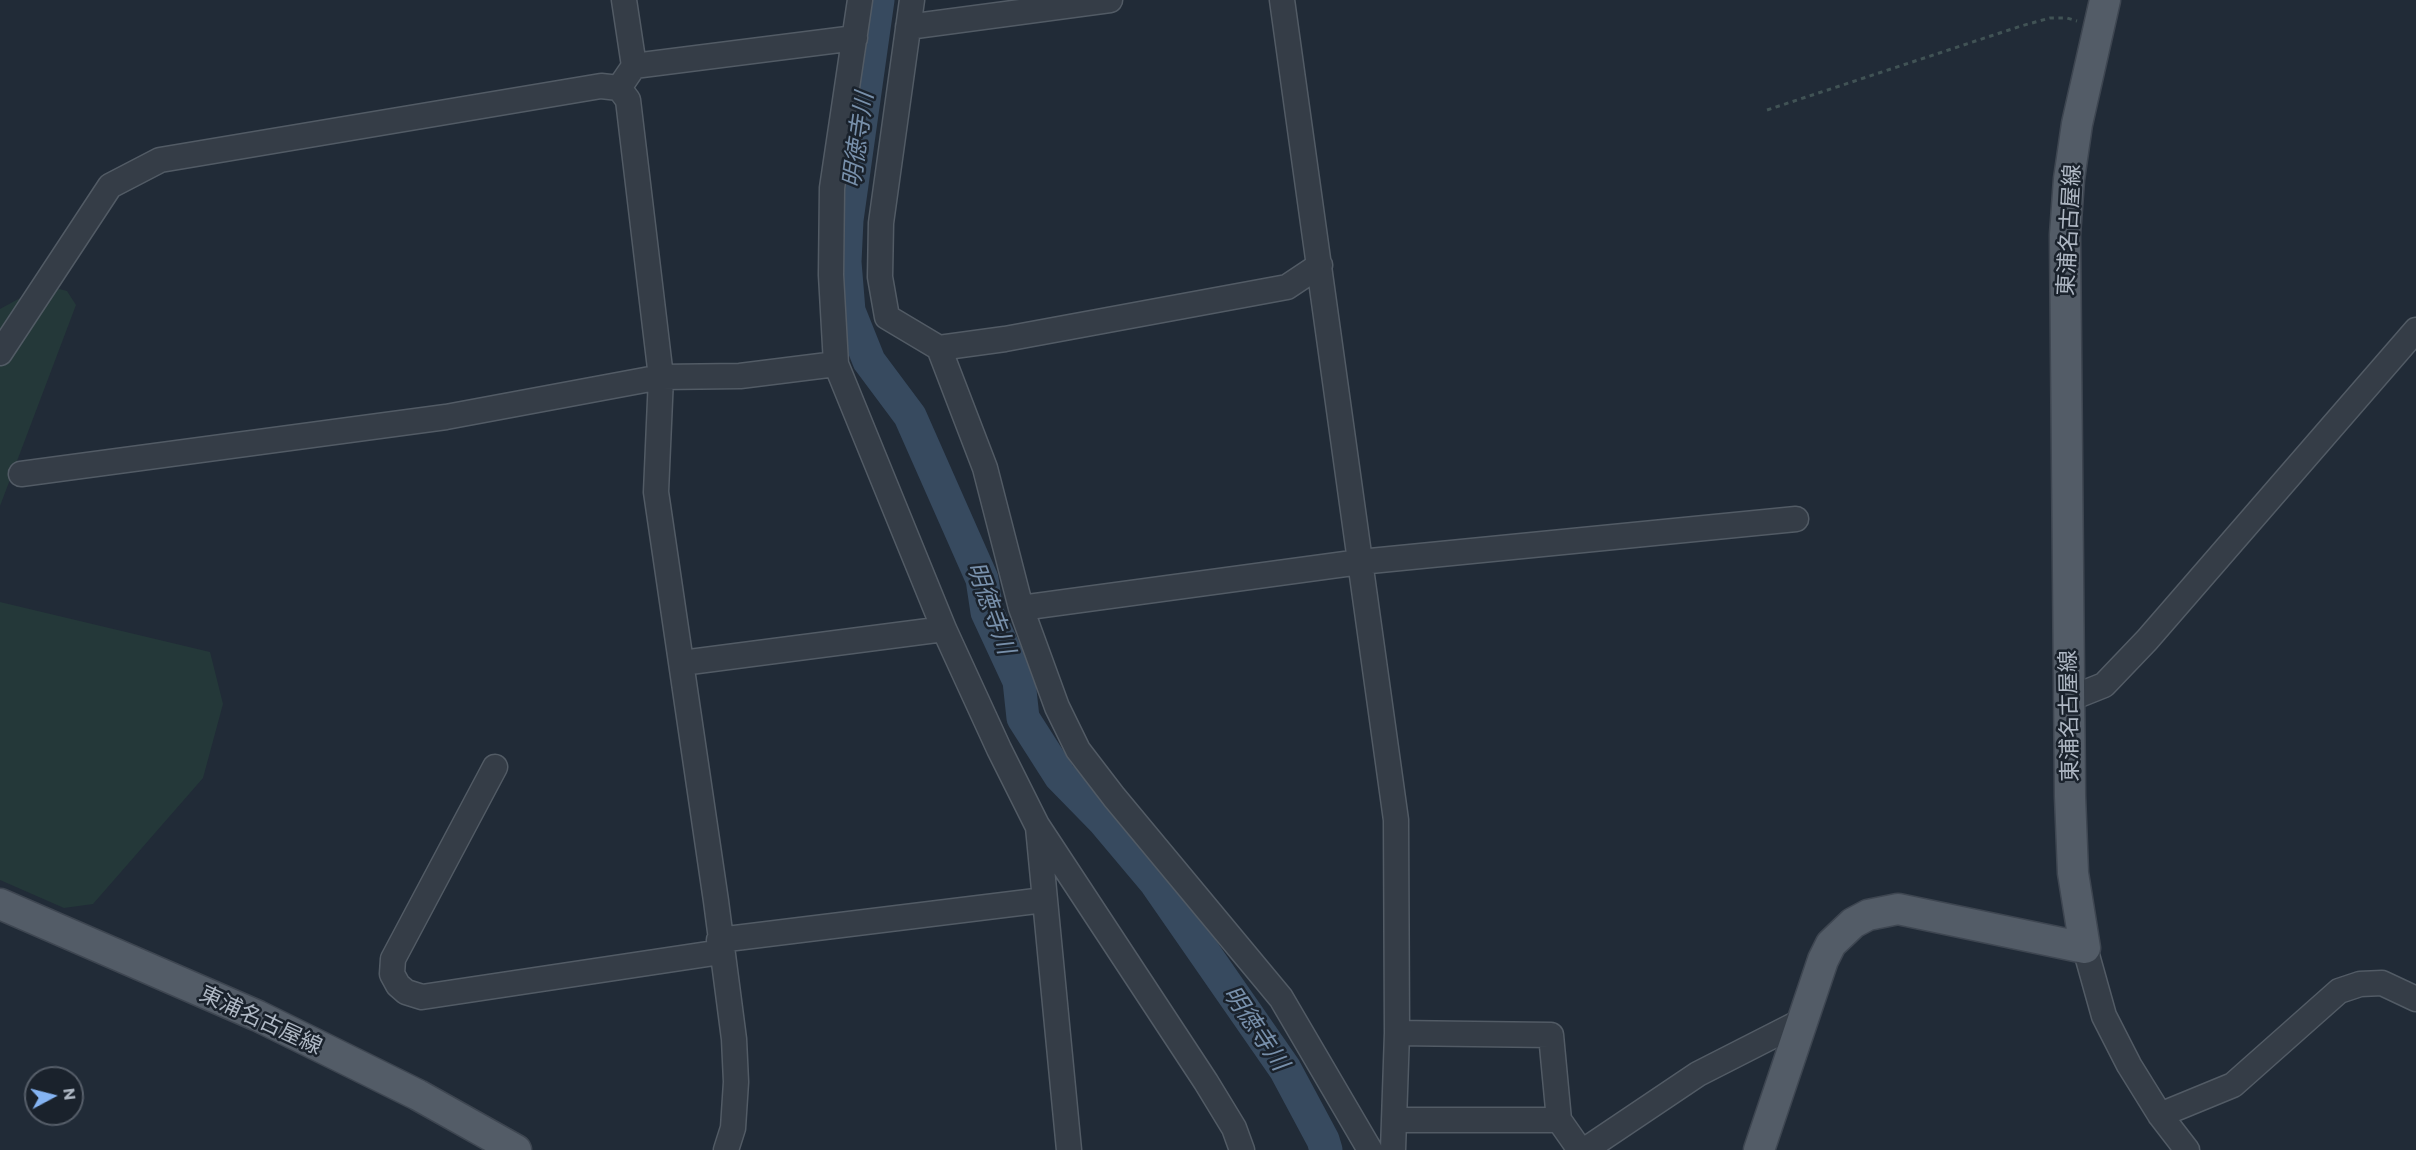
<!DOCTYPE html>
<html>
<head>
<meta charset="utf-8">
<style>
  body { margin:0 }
  #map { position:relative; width:2416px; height:1150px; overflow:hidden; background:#212b37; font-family:Commissioner,sans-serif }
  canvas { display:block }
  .north { position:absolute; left:24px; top:1066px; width:60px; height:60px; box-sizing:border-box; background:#1a222c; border:2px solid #565e69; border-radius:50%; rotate:83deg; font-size:16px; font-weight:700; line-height:24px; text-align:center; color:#afb8c4 }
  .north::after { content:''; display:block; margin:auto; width:21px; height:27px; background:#85b4f3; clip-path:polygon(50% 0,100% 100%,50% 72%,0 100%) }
</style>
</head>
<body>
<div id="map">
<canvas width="2416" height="1150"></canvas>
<div class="north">N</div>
</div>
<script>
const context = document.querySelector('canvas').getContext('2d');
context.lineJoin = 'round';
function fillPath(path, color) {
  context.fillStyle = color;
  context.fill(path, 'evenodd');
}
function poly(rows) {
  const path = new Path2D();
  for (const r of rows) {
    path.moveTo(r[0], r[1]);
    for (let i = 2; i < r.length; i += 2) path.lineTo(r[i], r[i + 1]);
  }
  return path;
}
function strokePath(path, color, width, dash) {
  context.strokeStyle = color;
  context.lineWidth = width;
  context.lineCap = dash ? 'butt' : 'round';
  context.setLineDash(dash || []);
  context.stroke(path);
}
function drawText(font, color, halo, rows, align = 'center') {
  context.font = font + ' Commissioner,"Noto Sans JP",sans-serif';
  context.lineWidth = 5;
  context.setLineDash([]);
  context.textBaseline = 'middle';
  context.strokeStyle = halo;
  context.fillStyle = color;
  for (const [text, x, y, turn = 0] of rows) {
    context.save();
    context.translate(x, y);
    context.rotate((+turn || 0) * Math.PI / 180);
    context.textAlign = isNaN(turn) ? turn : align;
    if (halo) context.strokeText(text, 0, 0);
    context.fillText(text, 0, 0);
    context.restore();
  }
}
fillPath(poly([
  [44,285,67,291,76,305,0,506,0,309],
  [0,602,210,652,223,704,203,778,93,904,64,908,0,880]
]), '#243839');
strokePath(poly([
  [878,0,847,220,845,262,849,311,869,361,910,416,982,579,987,612,1019,681,1023,718,1060,776,1103,820,1156,883,1285,1069,1323,1140,1326,1150]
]), '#374a5f', 33);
const minor = poly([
  [624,0,634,66],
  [860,0,832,188,831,275,836,364,944,629,999,749,1037,825,1206,1082,1234,1128,1242,1150],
  [912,0,881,223,880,277,887,317,939,348,1005,339,1287,287,1320,265],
  [1282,0,1396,820,1397,1033,1393,1150],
  [908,27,1110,0],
  [619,88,634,66,855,38],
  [939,348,985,468,1021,608,1057,707,1078,750,1114,797,1281,998,1370,1150],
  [0,353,110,186,160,160,601,86,619,88,628,100,661,377,656,492,716,901,734,1039,736,1082,733,1128,726,1150],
  [21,474,446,417,661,377,740,376,836,364],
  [1021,608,1360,562,1796,519],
  [682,663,944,629],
  [2069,699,2104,685,2147,640,2416,330],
  [495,767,393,959,392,974,398,985,406,992,422,997,721,952],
  [1038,827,1069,1150],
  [719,940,1044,900],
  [2085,948,2104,1016,2129,1065,2160,1115,2187,1150],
  [1397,1033,1551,1035,1559,1120,1580,1150],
  [2160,1115,2233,1085,2339,991,2360,984,2382,983,2416,999],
  [1394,1120,1559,1120],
  [1585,1150,1698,1074,1802,1021]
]);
const major = poly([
  [0,904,258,1016,418,1095,516,1150],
  [1759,1150,1823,960,1831,944,1853,923,1868,915,1898,909,2085,948,2073,873,2070,796,2065,235,2069,179,2077,124,2105,0]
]);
strokePath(minor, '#525b65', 27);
strokePath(major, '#3e4651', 33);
strokePath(poly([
  [1767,110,2021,26,2050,18,2067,18,2077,21]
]), '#415355', 3, [4.5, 4.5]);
strokePath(minor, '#353d47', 24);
strokePath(major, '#535c67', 30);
drawText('22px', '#afb8c4', '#1a222c', [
  ["東浦名古屋線",2069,230,-87],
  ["東浦名古屋線",2069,716,-91],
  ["東浦名古屋線",261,1020,25]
]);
drawText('italic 24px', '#7890ab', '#1a222c', [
  ["明徳寺川",858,140,-82],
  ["明徳寺川",991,608,70],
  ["明徳寺川",1256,1028,56]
]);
</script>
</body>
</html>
